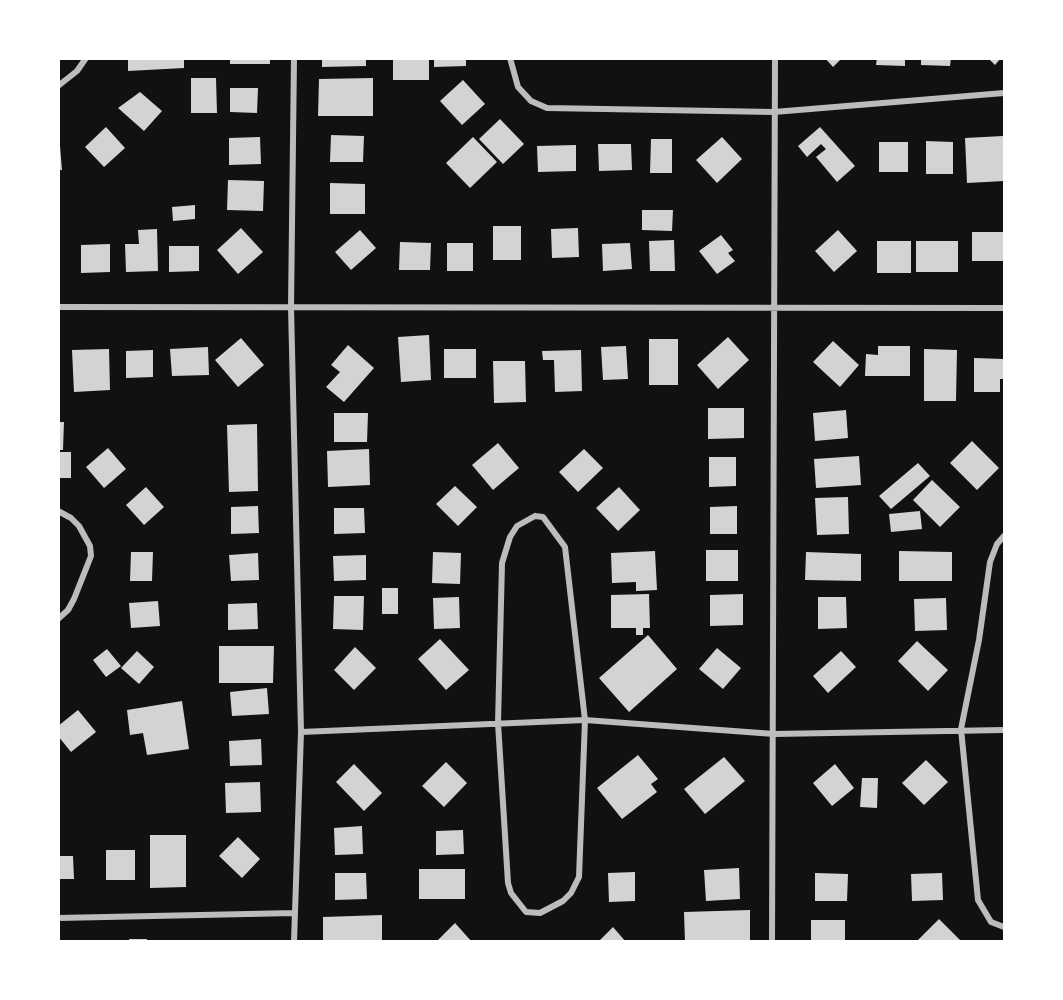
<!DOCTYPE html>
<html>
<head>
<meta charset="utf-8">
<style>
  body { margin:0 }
  #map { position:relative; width:1063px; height:1000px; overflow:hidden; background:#111; font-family:Ubuntu,sans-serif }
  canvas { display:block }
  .frame { position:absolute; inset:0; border:60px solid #fff; pointer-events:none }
</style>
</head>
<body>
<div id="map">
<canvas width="1063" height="1000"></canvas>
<div class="frame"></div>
</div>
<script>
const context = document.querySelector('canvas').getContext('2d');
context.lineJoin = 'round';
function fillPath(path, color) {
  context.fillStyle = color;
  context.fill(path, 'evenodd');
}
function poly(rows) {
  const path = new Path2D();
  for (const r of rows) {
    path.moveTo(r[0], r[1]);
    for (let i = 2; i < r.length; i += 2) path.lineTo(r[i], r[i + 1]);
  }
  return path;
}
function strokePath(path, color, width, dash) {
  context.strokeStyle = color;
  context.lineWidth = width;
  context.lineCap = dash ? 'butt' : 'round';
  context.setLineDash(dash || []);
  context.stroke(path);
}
fillPath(poly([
  [128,58,184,58,184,68,128,71],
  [230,58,270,58,270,64,230,64],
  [322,58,366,58,366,66,322,67],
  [393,58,429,58,429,80,393,80],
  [434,58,466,58,466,66,434,67],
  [825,58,842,58,833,67],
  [877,58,905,58,905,66,876,65],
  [921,58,951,58,950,66,921,65],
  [988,58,1001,58,995,65],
  [191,78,216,78,217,113,191,113],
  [373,78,373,116,318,116,319,79],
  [463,80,485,104,462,125,440,101],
  [230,88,258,88,257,113,230,112],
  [140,92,162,111,144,131,118,108],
  [500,119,524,144,503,164,479,139],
  [106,127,125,148,104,167,85,147],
  [820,127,855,166,837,182,816,157,826,149,821,144,807,157,798,146],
  [331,135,364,136,363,162,330,162],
  [1003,136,1004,181,967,183,965,138],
  [260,137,261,164,229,165,229,138],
  [473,137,497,162,470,188,446,163],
  [722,137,742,159,717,183,696,160],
  [651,139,672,139,672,173,650,173],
  [926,141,953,142,953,174,926,174],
  [879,142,908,142,908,172,879,172],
  [598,144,631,144,632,170,599,171],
  [576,145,576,171,538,172,537,146],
  [58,146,60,146,62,170,58,170],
  [228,180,264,181,263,211,227,210],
  [330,183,365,184,365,214,330,214],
  [195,205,195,219,173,221,172,207],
  [642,210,673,210,672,231,642,230],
  [493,226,521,226,521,260,493,260],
  [241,228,263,252,238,274,217,250],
  [578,228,579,257,552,258,551,229],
  [157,229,158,271,126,272,125,244,139,244,138,230],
  [360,230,376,248,351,270,335,252],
  [838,230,857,251,834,272,815,251],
  [972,232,1004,232,1004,261,972,261],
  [721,235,733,250,728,253,735,261,717,274,699,251],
  [674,240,675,271,650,271,649,241],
  [877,241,911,241,911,273,877,273],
  [916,241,958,241,958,272,916,272],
  [400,242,431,243,430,270,399,270],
  [447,243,473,243,473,271,447,271],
  [630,243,632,269,603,271,602,244],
  [110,244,110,272,81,273,81,245],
  [169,246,199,246,199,271,169,272],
  [429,335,431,380,401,382,398,337],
  [728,337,749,360,718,389,697,365],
  [241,338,264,365,238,387,215,360],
  [649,339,678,339,678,385,649,385],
  [833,341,859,365,840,387,813,362],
  [348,345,374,368,344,402,326,387,340,372,331,365],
  [626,346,628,379,603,380,601,347],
  [878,346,910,346,910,376,865,376,866,354,878,355],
  [208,347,209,375,172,376,170,349],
  [109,349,110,390,74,392,72,350],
  [444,349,476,349,476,378,444,378],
  [924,349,957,350,956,401,924,401],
  [153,350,153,377,126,378,126,351],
  [581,350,582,391,555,392,554,360,543,360,542,351],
  [974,358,1004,359,1004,379,1000,379,1000,392,974,392],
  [493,361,525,361,526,402,494,403],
  [708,408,744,408,744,438,708,439],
  [846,410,848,438,815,441,813,413],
  [334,413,368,413,367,442,334,442],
  [58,422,64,422,63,450,58,450],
  [257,424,258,491,229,492,227,425],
  [972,441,999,468,977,490,950,463],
  [498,443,519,468,493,490,472,465],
  [108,448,126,469,104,488,86,467],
  [369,449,370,485,328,487,327,451],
  [584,449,603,468,578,492,559,472],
  [58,452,71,452,71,478,58,478],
  [859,456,861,485,816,488,814,459],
  [709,457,736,457,736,486,709,487],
  [918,463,930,476,891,509,879,496],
  [932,480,960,507,940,527,913,500],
  [455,486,477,507,458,526,436,504],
  [146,487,164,507,144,525,126,505],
  [619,487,640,510,618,531,596,508],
  [848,497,849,534,817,535,815,498],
  [258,506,259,533,231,534,231,507],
  [737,506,737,534,710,534,710,507],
  [334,508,364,508,365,533,334,534],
  [920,511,922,529,891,532,889,514],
  [706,550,738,550,738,581,706,581],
  [655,551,657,590,636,591,636,582,612,583,611,553],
  [899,551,952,552,952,581,899,581],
  [131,552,153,552,152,581,130,581],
  [433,552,461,553,460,584,432,583],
  [806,552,861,554,861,581,805,580],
  [258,553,259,580,231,581,229,555],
  [366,555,366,580,334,581,333,556],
  [382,588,398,588,398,614,382,614],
  [649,594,650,628,643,628,643,635,636,635,636,628,611,628,611,595],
  [743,594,743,625,710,626,710,595],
  [334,596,364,596,363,630,333,629],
  [459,597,460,628,434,629,433,598],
  [818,597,846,597,847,628,818,629],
  [946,598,947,630,915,631,914,599],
  [158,601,160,626,131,628,129,603],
  [257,603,258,629,228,630,228,604],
  [648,635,677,669,629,712,599,678],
  [440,639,469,670,446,690,418,659],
  [917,641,948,670,928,691,898,661],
  [219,646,274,646,273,683,219,683],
  [355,647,376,668,354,690,334,670],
  [717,648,741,668,723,689,699,669],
  [107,649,121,666,106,677,93,660],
  [137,651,154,667,139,684,121,668],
  [841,651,856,667,828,693,813,676],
  [267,688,269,714,232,716,230,692],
  [182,701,189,749,147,755,143,733,130,735,127,710],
  [78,710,96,732,71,752,58,736,58,726],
  [261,739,262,765,230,766,229,741],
  [638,755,658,779,651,784,657,792,622,819,597,788],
  [724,757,745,781,705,814,684,789],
  [926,760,948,782,924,805,902,783],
  [446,762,467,783,444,807,422,786],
  [354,764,382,793,364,811,336,782],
  [835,764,854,788,832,806,813,783],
  [862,778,878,778,877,808,860,807],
  [260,782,261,812,226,813,225,783],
  [362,826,363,854,335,855,334,828],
  [463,830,464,854,436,855,436,831],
  [150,835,186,835,186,887,150,888],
  [238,837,260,859,242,878,219,856],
  [106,850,135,850,135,880,106,880],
  [58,856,73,856,74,879,58,879],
  [739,868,740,899,706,901,704,870],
  [419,869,465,869,465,899,419,899],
  [635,872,635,901,609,902,608,873],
  [335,873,366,873,367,899,335,900],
  [815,873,848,874,847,901,815,901],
  [942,873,943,900,912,901,911,874],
  [750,910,750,942,685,942,684,912],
  [382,915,382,942,323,942,323,917],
  [939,919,962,942,916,942],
  [811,920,845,920,845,942,811,942],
  [455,923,472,942,436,942],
  [613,927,626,942,598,942],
  [129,939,147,939,147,942,129,942]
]), '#d3d3d3');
strokePath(poly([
  [294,58,291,307,301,732,294,942],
  [510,58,518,87,531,101,547,108,774,112,1004,93],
  [58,86,77,71,86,58],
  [58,307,1004,308],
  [58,511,71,518,79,526,90,546,91,556,74,599,68,610,58,619],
  [535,516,543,517,565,547,585,720,579,877,571,893,563,901,540,913,526,912,511,893,508,883,498,723,502,563,510,537,517,526,535,516],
  [1004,536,997,544,990,562,979,640,961,729,978,900,991,922,1004,927],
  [301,732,585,720,774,734,1004,730],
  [58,918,295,913],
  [772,942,775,58]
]), '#bcbcbc', 6);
</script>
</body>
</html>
